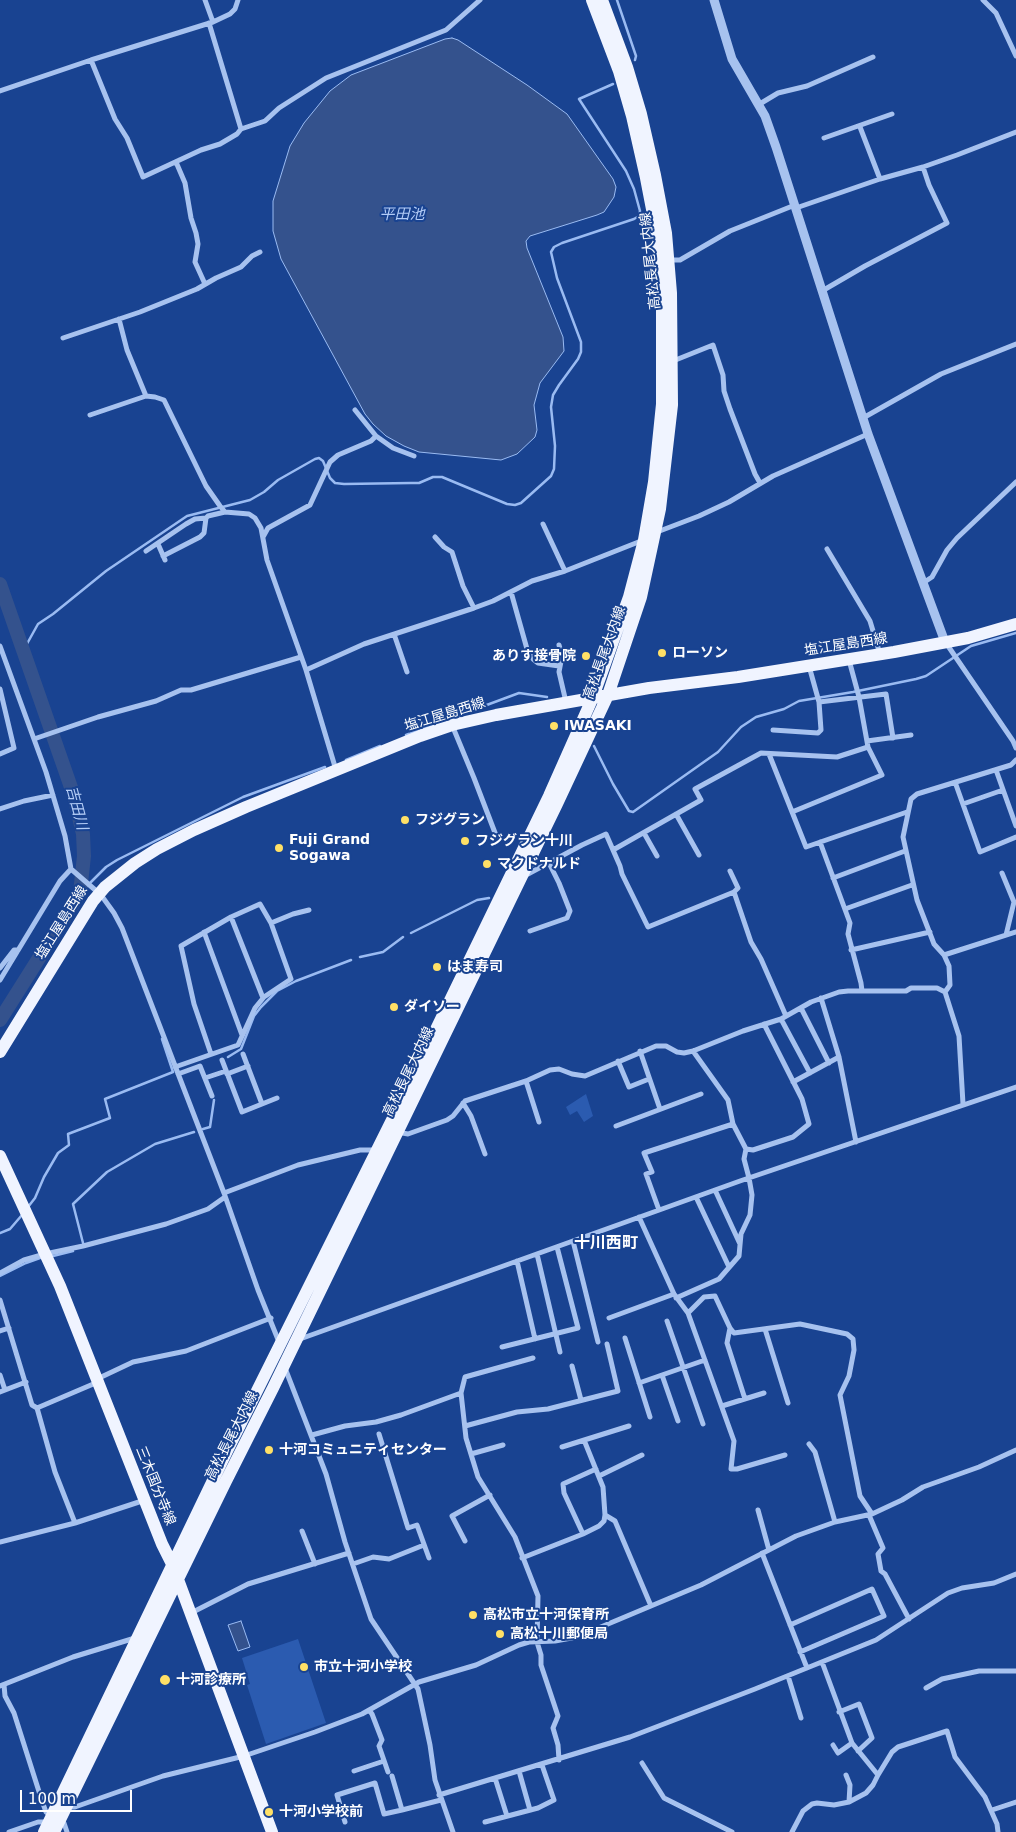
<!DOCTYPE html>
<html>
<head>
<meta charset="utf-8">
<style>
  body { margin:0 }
  #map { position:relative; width:1016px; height:1832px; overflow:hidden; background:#194391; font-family:"DejaVu Sans",sans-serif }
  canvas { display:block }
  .scale { position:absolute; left:20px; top:1790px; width:112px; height:22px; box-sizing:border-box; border:2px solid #fff; border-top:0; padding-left:6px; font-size:15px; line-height:18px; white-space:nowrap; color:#fff; -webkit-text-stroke:4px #194391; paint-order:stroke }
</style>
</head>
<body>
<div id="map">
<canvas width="1016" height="1832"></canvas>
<div class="scale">100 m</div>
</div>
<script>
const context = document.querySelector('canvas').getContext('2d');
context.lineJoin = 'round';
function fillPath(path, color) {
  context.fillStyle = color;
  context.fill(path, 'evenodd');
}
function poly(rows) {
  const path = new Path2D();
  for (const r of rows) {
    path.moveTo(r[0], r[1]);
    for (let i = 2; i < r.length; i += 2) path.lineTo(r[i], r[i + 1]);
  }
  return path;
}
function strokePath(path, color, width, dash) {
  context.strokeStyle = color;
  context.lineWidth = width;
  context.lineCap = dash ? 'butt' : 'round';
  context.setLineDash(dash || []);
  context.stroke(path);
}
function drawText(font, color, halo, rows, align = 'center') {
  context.font = font + ' "DejaVu Sans","Noto Sans JP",sans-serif';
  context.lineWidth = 4;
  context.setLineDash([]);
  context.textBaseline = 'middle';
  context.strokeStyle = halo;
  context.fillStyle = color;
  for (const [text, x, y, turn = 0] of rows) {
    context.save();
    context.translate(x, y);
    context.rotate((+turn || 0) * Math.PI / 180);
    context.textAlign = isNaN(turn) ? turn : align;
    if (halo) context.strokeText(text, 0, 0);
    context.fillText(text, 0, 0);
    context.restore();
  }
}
fillPath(poly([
  [586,1094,593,1116,584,1122,577,1111,570,1115,566,1107],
  [298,1639,326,1723,266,1744,247,1685,250,1684,242,1658]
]), '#2b5bb0');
const water = poly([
  [452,38,458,40,527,85,567,114,613,179,616,187,614,197,604,212,597,215,530,236,526,241,527,248,563,337,564,351,540,383,534,405,537,430,535,437,517,454,501,460,419,452,404,446,386,436,373,424,365,414,281,259,273,231,273,201,290,146,304,123,330,91,351,75,445,39,452,38],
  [241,1621,250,1647,238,1651,228,1625,241,1621]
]);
fillPath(water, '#34528d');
strokePath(water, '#9abbf2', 1);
strokePath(poly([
  [617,0,636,56,635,60],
  [23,651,38,624,53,614,106,571,187,516,250,500,264,492,278,480,315,459,319,458,323,461,330,478,335,483,344,484,411,483,419,483,433,477,442,477,507,504,515,505,521,503,551,476,554,469,555,446,551,407,553,395,559,385,578,359,581,352,581,342,557,278,551,252,554,247,562,243,634,219,639,216,640,211,634,189,626,171,579,99,613,84],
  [406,735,519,693,547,697],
  [594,746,613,784,629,811,633,812,718,752,741,727,756,717,784,709,799,701,853,692,916,679,926,676,971,646,1016,633],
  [346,760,380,746],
  [80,893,106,867,117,860,243,797,325,767],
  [411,933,477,900,489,898],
  [360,957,383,952,403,937],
  [228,1057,241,1049,254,1016,261,1007,277,991,296,981,351,960],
  [203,1129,210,1127,214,1100],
  [28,1207,35,1198,44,1177,58,1153,69,1145,68,1134,110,1118,105,1099,173,1072,162,1039],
  [0,1233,10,1229,22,1215],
  [83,1243,73,1204,107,1172,155,1144,194,1132],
  [53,1256,73,1251],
  [0,1276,26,1263,40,1258]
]), '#9abbf2', 2.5);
strokePath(poly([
  [0,584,74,796,83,834,84,856,80,893,0,1020]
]), '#34528d', 14);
strokePath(poly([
  [205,0,213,22],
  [983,0,996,13,1016,56],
  [209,23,241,129],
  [91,60,115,119,127,138,143,177,201,150,220,144,237,134,241,129,265,121,279,108,326,78,446,30,480,0],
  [0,91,91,60,213,22,230,14,235,9,238,0],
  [758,105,778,93,807,86,873,57],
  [860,127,880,179],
  [824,138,892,114],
  [176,162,185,183,191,218,196,233,198,244,195,262,205,284],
  [796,208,880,179,923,167,957,155,1016,132],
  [668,260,680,260,730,231,795,205],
  [822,291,865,266,947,223,929,185,923,167],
  [119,319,127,350,146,396],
  [63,338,140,312,197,289,216,278,241,267,252,256,260,252],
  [673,361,713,345,723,375,724,391,730,409,755,474,760,483],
  [355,410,376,436,393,448,414,456],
  [90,415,146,396,155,397,164,400,206,486,220,506,225,512,249,514,255,518,261,528,267,560,306,670,336,770],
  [863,418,941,374,1016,344],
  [543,524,565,571],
  [657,532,699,516,729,502,773,476,868,434],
  [263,537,268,528,310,505,330,462,338,455,371,441,376,436],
  [435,537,444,547,452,552,463,586,474,608],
  [158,544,165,560],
  [827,549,870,621,880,654],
  [146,551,186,524,195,519,206,518],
  [163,556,200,537,204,533,206,518,208,516,225,512],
  [923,583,932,577,947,550,957,538,1016,482],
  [511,592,527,649,533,659,538,663,559,666],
  [394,634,407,672],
  [946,643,1013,741,1016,748],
  [559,645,562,656,559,672,566,702],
  [0,646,46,772,65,836,71,869,101,895,114,913,122,928,224,1193,258,1290,279,1342],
  [809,666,819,702],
  [306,670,364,644,474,608,493,601,532,581,565,571,641,541],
  [0,689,14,748,0,754],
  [452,725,474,778,497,838],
  [773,730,818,733,821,730,819,702,886,694,893,738],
  [34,739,98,717,156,701,181,690,191,690,301,657],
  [867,741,911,735],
  [769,754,806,847,907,812],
  [996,770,1016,826],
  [955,782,980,852,1016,837],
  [963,804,1003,790],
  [0,809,24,801,53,795],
  [792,812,882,775,868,747,859,697,849,660],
  [676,814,699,855],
  [644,833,657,856],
  [820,842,850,923,848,934,861,983,862,991],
  [613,850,701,800,695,789,761,753,837,757,868,747],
  [524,872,528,874,582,845,606,834,620,866,622,874,648,927,734,892,738,888,730,871],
  [1002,873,1014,902,1006,935],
  [833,878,905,851],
  [734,892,751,942,761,959,786,1016],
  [845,909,912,885],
  [231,917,263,998],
  [271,923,293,914,309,910],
  [530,931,567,918,570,911,559,883,549,863],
  [204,932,242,1035],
  [851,950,930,932],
  [944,955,1016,932],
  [0,968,14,950,18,950],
  [0,980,60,881,71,869],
  [945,992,950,985,949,966,944,955,934,944,917,900,903,837,911,799,917,794,1011,765,1016,760],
  [821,998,839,1057,856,1142],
  [801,1008,829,1063],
  [781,1019,810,1073],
  [640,1051,660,1109],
  [243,1054,262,1104],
  [222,1060,242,1112,277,1098],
  [618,1061,629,1087,649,1079],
  [175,1067,238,1045,255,1008,264,997,291,979,271,923,260,904,231,917,181,946,194,1004,211,1054],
  [178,1074,200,1066,212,1096],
  [227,1074,248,1066],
  [205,1078,226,1071],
  [526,1081,539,1122],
  [793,1082,839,1057],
  [463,1103,471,1116,485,1154],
  [616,1126,701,1094],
  [397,1132,408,1134,447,1120,453,1116,465,1101,526,1081,550,1070,559,1069,572,1074,585,1076,656,1046,666,1046,677,1052,684,1053,693,1051,743,1031,781,1019,811,1002,839,992,848,991,906,991,911,988,937,988,945,992,959,1036,963,1104],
  [746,1149,753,1150,793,1137,809,1124,802,1099,764,1024],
  [715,1190,740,1244],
  [224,1193,298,1165,360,1150,376,1150],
  [696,1197,729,1267],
  [659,1210,646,1174,652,1172,644,1153,733,1124],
  [639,1217,674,1294,688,1313,734,1441,731,1469,737,1469,785,1455],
  [573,1241,598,1342],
  [537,1254,560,1352],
  [517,1261,535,1339],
  [0,1273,24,1260,45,1254,83,1246,166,1224,208,1209,225,1197],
  [676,1298,719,1279,739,1256,741,1234,750,1215,752,1195,749,1178,744,1159,746,1149,733,1124,728,1100,693,1051],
  [0,1300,32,1405,37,1408,98,1382],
  [688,1313,704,1297,715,1296,730,1328,734,1333,800,1324,847,1334,853,1339,854,1350,849,1376,840,1395,860,1496,872,1514],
  [609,1318,674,1294],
  [667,1321,703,1424],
  [730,1328,727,1343,745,1399],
  [765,1329,788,1403],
  [0,1331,9,1328],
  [625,1338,650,1417],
  [300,1339,740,1181,1016,1087],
  [502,1347,578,1328,557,1247],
  [572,1366,581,1400],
  [285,1368,326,1474,345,1542,371,1619,418,1689,430,1745,435,1780,453,1832],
  [0,1375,5,1390],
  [662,1375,678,1421],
  [97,1379,133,1362,186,1351,271,1318],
  [639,1383,705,1360],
  [0,1392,26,1382],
  [461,1393,466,1438,478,1477,515,1537,538,1596,537,1642,541,1655,541,1665,558,1716,553,1728,558,1745,559,1760],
  [722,1406,764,1393],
  [37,1408,55,1472,75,1523],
  [465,1426,517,1412,548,1409,618,1391,607,1344],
  [379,1434,408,1528,417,1525,429,1558],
  [312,1435,345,1426,376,1422,401,1415,461,1393,465,1377,533,1358],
  [809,1444,815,1452,835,1522],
  [562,1447,629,1426],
  [471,1454,503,1445],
  [599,1476,642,1455],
  [758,1510,769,1550],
  [605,1515,615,1521,651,1606],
  [869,1515,883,1548,878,1554,881,1571,885,1574,909,1619],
  [302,1531,315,1564],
  [583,1534,564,1493,563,1484,596,1469],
  [465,1541,452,1516,490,1495],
  [0,1542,75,1523,145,1500],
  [762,1553,807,1668],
  [522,1558,583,1534,599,1526,604,1521,605,1515,603,1487,584,1440],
  [353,1564,373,1557,389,1559,424,1545],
  [191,1613,248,1584,349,1553],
  [790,1625,872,1589,884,1616,800,1652],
  [788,1676,801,1718],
  [4,1685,5,1696,14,1713,42,1801,46,1812,50,1815],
  [0,1686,73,1657,135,1638],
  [926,1688,942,1679,979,1671,1016,1671],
  [369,1710,372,1714,382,1740,379,1746,388,1772],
  [839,1712,859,1704,872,1738,858,1751],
  [833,1745,838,1753,852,1743],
  [642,1763,664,1798,732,1832],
  [354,1771,384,1761],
  [519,1771,530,1810],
  [846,1775,850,1785,849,1802],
  [878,1775,892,1752,898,1747,947,1731,955,1757,985,1797,997,1824,998,1832],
  [495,1778,507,1816],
  [439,1795,630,1737,755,1689,876,1640,948,1593,962,1588,994,1583,1016,1574],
  [68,1807,75,1807,163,1776,244,1756,315,1732,362,1714,419,1682,476,1665,519,1645,529,1642,555,1641,577,1637,701,1585,796,1536,835,1522,872,1514,902,1500,923,1487,979,1467,1016,1450],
  [402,1810,441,1800],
  [992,1810,1016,1802],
  [59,1821,64,1823,67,1832],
  [345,1822,337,1795,375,1783,384,1814,402,1810,392,1776],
  [485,1822,538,1808,554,1800,542,1765],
  [9,1832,38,1822,47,1822],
  [792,1832,803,1811,812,1804,817,1803,834,1805,849,1802,866,1793,873,1785,878,1775,852,1743,822,1662]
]), '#a7c2ef', 5);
strokePath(poly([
  [714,0,732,59,765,116,776,147,868,434,945,642]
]), '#a7c2ef', 9);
strokePath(poly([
  [0,1052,93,901,105,887,135,863,157,849,194,830,246,807,420,736,452,725,496,715,649,688,738,677,894,652,968,638,1016,624],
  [0,1156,60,1286,162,1544,173,1566,272,1832],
  [44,1832,228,1449,396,1112,549,796,593,697,629,597,644,540,654,482,662,404,662,293,657,235,646,178,632,116,619,71,592,0],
  [54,1832,226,1481,273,1388,557,804,608,695,641,597,660,509,672,405,671,293,666,233,655,175,641,114,627,67,602,0]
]), '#f0f4ff', 12);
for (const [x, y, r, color] of [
  [662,653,5,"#ffe066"],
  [586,656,5,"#ffe066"],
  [554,726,5,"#ffe066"],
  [405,820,5,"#ffe066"],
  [465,841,5,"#ffe066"],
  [279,848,5,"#ffe066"],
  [487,864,5,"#ffe066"],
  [437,967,5,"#ffe066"],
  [394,1007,5,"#ffe066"],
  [269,1450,5,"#ffe066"],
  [473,1615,5,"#ffe066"],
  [500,1634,5,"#ffe066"],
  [304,1667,5,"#ffe066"],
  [165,1680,6,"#ffe066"],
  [269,1812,5,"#ffe066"]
]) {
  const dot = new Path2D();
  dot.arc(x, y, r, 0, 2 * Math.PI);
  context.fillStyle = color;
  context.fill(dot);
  strokePath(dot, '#194391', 2);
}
drawText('14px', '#fff', '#194391', [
  ["高松長尾大内線",651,261,-96],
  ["塩江屋島西線",846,645,-9],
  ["高松長尾大内線",605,653,-70],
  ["塩江屋島西線",445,715,-17],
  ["塩江屋島西線",62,923,-58],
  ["高松長尾大内線",409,1072,-64],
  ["高松長尾大内線",232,1436,-63],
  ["三木国分寺線",155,1486,68]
]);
drawText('bold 14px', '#fff', '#194391', [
  ["ローソン",672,653],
  ["ありす接骨院",576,656,"right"],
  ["IWASAKI",564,726],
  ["フジグラン",415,820],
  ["Fuji Grand",289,840],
  ["Sogawa",289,856],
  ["フジグラン十川",475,841],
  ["マクドナルド",497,864],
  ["はま寿司",447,967],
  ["ダイソー",404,1007],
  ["十河コミュニティセンター",279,1450],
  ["高松市立十河保育所",483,1615],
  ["高松十川郵便局",510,1634],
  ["市立十河小学校",314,1667],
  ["十河診療所",176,1680],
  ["十河小学校前",279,1812]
], 'left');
drawText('italic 15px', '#b3ccf6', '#194391', [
  ["平田池",402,215],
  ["吉田川",76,808,75]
]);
drawText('bold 16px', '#fff', '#194391', [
  ["十川西町",606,1244]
]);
</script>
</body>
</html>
